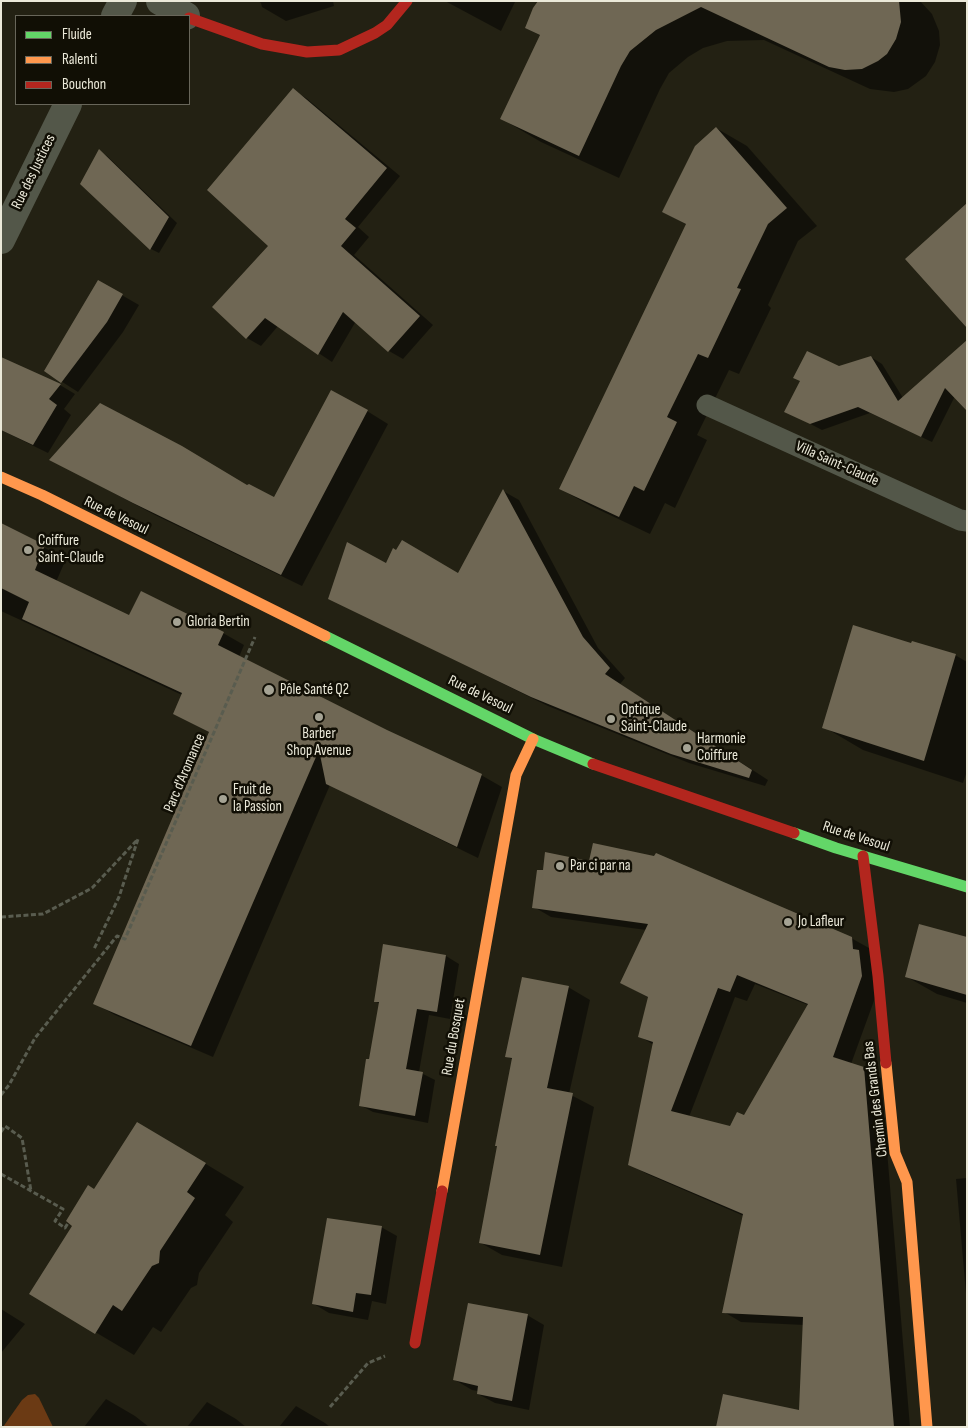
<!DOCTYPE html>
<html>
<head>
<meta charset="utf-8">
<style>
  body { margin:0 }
  #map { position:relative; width:968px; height:1428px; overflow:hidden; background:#232113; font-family:"Sofia Sans Condensed",sans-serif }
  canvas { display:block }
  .frame { position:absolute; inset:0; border:2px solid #ebe9d9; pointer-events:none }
  .legend { position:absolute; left:15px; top:15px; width:175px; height:90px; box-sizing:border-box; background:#110f05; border:1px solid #68665a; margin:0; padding:6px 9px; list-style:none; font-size:15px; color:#ebe9d9 }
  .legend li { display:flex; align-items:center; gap:10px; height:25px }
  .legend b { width:25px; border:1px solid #68665a }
</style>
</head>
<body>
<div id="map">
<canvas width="968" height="1428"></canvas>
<div class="frame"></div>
<ul class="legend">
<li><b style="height:6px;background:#63d668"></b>Fluide</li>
<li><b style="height:6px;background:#ff974d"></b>Ralenti</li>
<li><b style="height:6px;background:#b3261e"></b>Bouchon</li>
</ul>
</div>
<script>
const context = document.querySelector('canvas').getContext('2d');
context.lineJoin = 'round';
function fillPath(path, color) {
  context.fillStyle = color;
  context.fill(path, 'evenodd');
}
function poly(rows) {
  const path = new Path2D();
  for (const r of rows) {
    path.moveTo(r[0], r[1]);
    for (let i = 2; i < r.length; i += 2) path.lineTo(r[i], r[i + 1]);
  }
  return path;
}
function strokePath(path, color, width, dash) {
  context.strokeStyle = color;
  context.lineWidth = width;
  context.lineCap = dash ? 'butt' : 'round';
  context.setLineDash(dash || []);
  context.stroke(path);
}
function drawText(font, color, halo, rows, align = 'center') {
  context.font = font + ' "Sofia Sans Condensed",sans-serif';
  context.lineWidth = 5;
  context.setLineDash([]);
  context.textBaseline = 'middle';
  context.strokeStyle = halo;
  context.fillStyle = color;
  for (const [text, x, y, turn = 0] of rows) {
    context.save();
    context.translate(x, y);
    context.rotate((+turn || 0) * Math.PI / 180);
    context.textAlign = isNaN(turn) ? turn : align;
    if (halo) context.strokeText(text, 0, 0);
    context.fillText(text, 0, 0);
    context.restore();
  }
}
fillPath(poly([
  [35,1394,39,1398,53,1427,3,1427,22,1400,28,1395]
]), '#6b3a14');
fillPath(poly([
  [258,1,333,1,334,6,286,21,262,7,261,3],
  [445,1,514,1,515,2,501,31],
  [540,1,920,1,932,14,939,31,940,45,935,62,926,76,908,89,894,92,870,89,764,40,727,41,703,48,688,57,669,73,660,89,619,178,541,142,502,119,541,36,526,28],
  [293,90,306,98,400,176,358,227,369,237,354,255,433,325,403,359,389,351,356,321,332,362,278,326,261,346,247,338,270,246],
  [716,128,747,146,817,226,798,241,768,305,771,308,739,374,729,370,697,435,707,440,675,508,665,503,650,534,591,506,560,489,687,225,664,212],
  [99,151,107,156,177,223,159,253,151,249,81,184],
  [99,282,139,305,123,332,78,392,45,371],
  [967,342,955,396,932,442,870,413,822,430,797,417,839,368,871,357,882,364,903,398],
  [1,359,60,385,75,394,64,409,71,415,48,453,1,430],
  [367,411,388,424,302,586,155,515,51,460,248,486,274,498],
  [503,491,519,500,598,648,625,678,620,684,768,780,765,786,689,763,548,706,329,598,386,565,459,575],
  [1,525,66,559,56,582,129,617,223,633,244,645,239,657,387,731,481,775,502,787,478,858,349,795,330,785,213,1057,115,1015,94,1003,210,733,174,713,182,695,1,611],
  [912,645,955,655,967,662,967,771,963,783,863,750,824,727],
  [534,907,851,938,869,948,879,987,851,1064,864,1068,881,1078,910,1427,718,1427,800,1411,804,1325,741,1322,724,1312,744,1216,647,1174,629,1164,654,1045,639,1036,649,998,622,983,646,930,551,917],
  [755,984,808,1005,745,1117,731,1128,689,1117,735,997,747,1001],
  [967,938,967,1003,937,994,907,977],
  [384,946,446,956,459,964,450,1019,429,1015,419,1072,435,1080,428,1123,373,1112,360,1105,380,1004,375,1001],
  [568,987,590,1000,569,1094,594,1107,562,1267,502,1255,481,1243,513,1060,507,1056],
  [176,1146,244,1187,225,1215,233,1222,199,1273,197,1285,191,1288,161,1332,153,1327,134,1355,31,1294,95,1190],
  [967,1178,967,1305,956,1179],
  [381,1227,397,1236,386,1304,372,1301,368,1320,329,1313,314,1304],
  [1,1309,25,1324,1,1353],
  [527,1315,544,1325,529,1410,495,1403,478,1394,478,1391,472,1390,455,1380],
  [106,1399,135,1416,149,1427,84,1427],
  [207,1402,236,1419,246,1427,187,1427],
  [296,1406,325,1423,330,1427,279,1427]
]), '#0007');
fillPath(poly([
  [538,1,899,1,901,22,896,39,887,54,878,61,862,69,845,70,829,67,701,7,656,30,630,51,621,66,579,156,500,119,540,35,525,28,533,8],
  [293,88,387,168,345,219,356,228,341,246,420,316,388,352,343,312,318,355,265,318,246,339,212,307,268,246,207,190],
  [716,127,787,208,768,224,737,288,741,289,708,358,698,354,667,417,677,422,644,491,634,486,619,517,559,489,686,224,662,212,695,146],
  [99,149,169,217,150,250,80,184],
  [967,203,967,328,905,259],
  [98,280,123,294,107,322,61,383,44,371],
  [967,340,967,411,945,388,921,437,858,407,810,424,784,412,800,381,793,378,807,351,839,366,871,356,898,401],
  [1,357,61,384,49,399,57,405,33,445,1,430],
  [331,390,368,410,281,575,133,503,49,460,100,403,182,446,247,485,249,484,274,497],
  [503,489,583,637,610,668,605,674,752,770,749,778,671,754,531,697,328,599,347,542,386,563,393,548,396,550,402,540,458,573],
  [1,523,45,545,35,570,129,615,141,591,224,632,218,645,387,730,482,774,457,847,326,784,319,750,191,1046,93,1004,209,732,173,714,182,693,22,619,29,602,1,588],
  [853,625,911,643,912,641,956,654,924,761,822,728],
  [593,843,654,856,656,853,852,937,853,949,859,950,862,976,833,1057,864,1067,894,1427,716,1427,723,1394,799,1410,803,1317,722,1313,743,1214,628,1165,653,1042,638,1037,648,997,620,983,648,924,532,908,537,870,543,870,545,852,589,861],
  [737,975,808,1004,744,1115,737,1112,730,1126,671,1111,718,988,730,992],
  [919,924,967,937,967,995,905,977],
  [383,944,446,955,437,1012,417,1009,406,1069,423,1072,415,1116,359,1106,366,1059,369,1059,379,1002,374,1002],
  [522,977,569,986,547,1088,573,1093,540,1255,479,1243,497,1146,495,1146,512,1058,505,1057],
  [137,1122,206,1163,187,1192,195,1198,160,1251,159,1263,152,1266,122,1311,113,1305,95,1334,29,1294,72,1226,66,1221,88,1185,94,1189],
  [327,1218,382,1226,371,1295,356,1293,353,1312,312,1304],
  [468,1303,528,1314,512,1401,477,1394,478,1386,453,1380]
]), '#6f6754');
strokePath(poly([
  [1,917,43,914,92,888,138,839,119,897,94,949],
  [1,1095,9,1085,35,1038,117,936,125,939,255,637],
  [1,1132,5,1126,22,1138,31,1191],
  [1,1174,63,1209,55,1221,65,1228,68,1223],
  [330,1407,368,1363,385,1356]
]), '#595c4f', 3, [5, 2.5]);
strokePath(poly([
  [707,405,960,520,967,521]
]), '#535749', 21);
strokePath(poly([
  [160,1,186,16],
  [115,16,123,1],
  [1,240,68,104]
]), '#535749', 28);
strokePath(poly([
  [325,636,533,739,593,764],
  [794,833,836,848,967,887]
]), '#63d668', 11);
strokePath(poly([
  [1,477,42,495,325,636],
  [886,1063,895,1153,907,1182,927,1427],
  [442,1191,516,775,533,739]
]), '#ff974d', 11);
strokePath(poly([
  [189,18,262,44,307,52,339,50,375,33,387,25,407,1],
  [593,764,794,833],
  [863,856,878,976,886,1063],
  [415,1343,442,1191]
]), '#b3261e', 11);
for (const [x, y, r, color] of [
  [28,550,5,"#a5a394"],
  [177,622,5,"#a5a394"],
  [269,690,6,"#a5a394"],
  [319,717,5,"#a5a394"],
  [611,719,5,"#a5a394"],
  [687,748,5,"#a5a394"],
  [223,799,5,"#a5a394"],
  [560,866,5,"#a5a394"],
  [788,922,5,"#a5a394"]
]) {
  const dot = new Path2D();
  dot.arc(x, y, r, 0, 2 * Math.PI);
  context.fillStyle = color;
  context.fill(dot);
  strokePath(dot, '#110f05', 2);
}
drawText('15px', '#ebe9d9', '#110f05', [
  ["Rue des Justices",34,172,-64],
  ["Villa Saint-Claude",837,464,24],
  ["Rue de Vesoul",116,516,26],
  ["Rue de Vesoul",480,695,26],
  ["Parc d'Aromance",185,773,-67],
  ["Rue de Vesoul",856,837,18],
  ["Rue du Bosquet",454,1037,-80],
  ["Chemin des Grands Bas",876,1099,-97]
]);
drawText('15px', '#ebe9d9', '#110f05', [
  ["Coiffure",38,541],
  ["Saint-Claude",38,558],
  ["Gloria Bertin",187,622],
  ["Pôle Santé Q2",280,690],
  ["Optique",621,710],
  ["Saint-Claude",621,727],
  ["Barber",319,734,"center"],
  ["Shop Avenue",319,751,"center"],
  ["Harmonie",697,739],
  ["Coiffure",697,756],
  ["Fruit de",233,790],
  ["la Passion",233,807],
  ["Par ci par na",570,866],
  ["Jo Lafleur",798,922]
], 'left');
</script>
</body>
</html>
